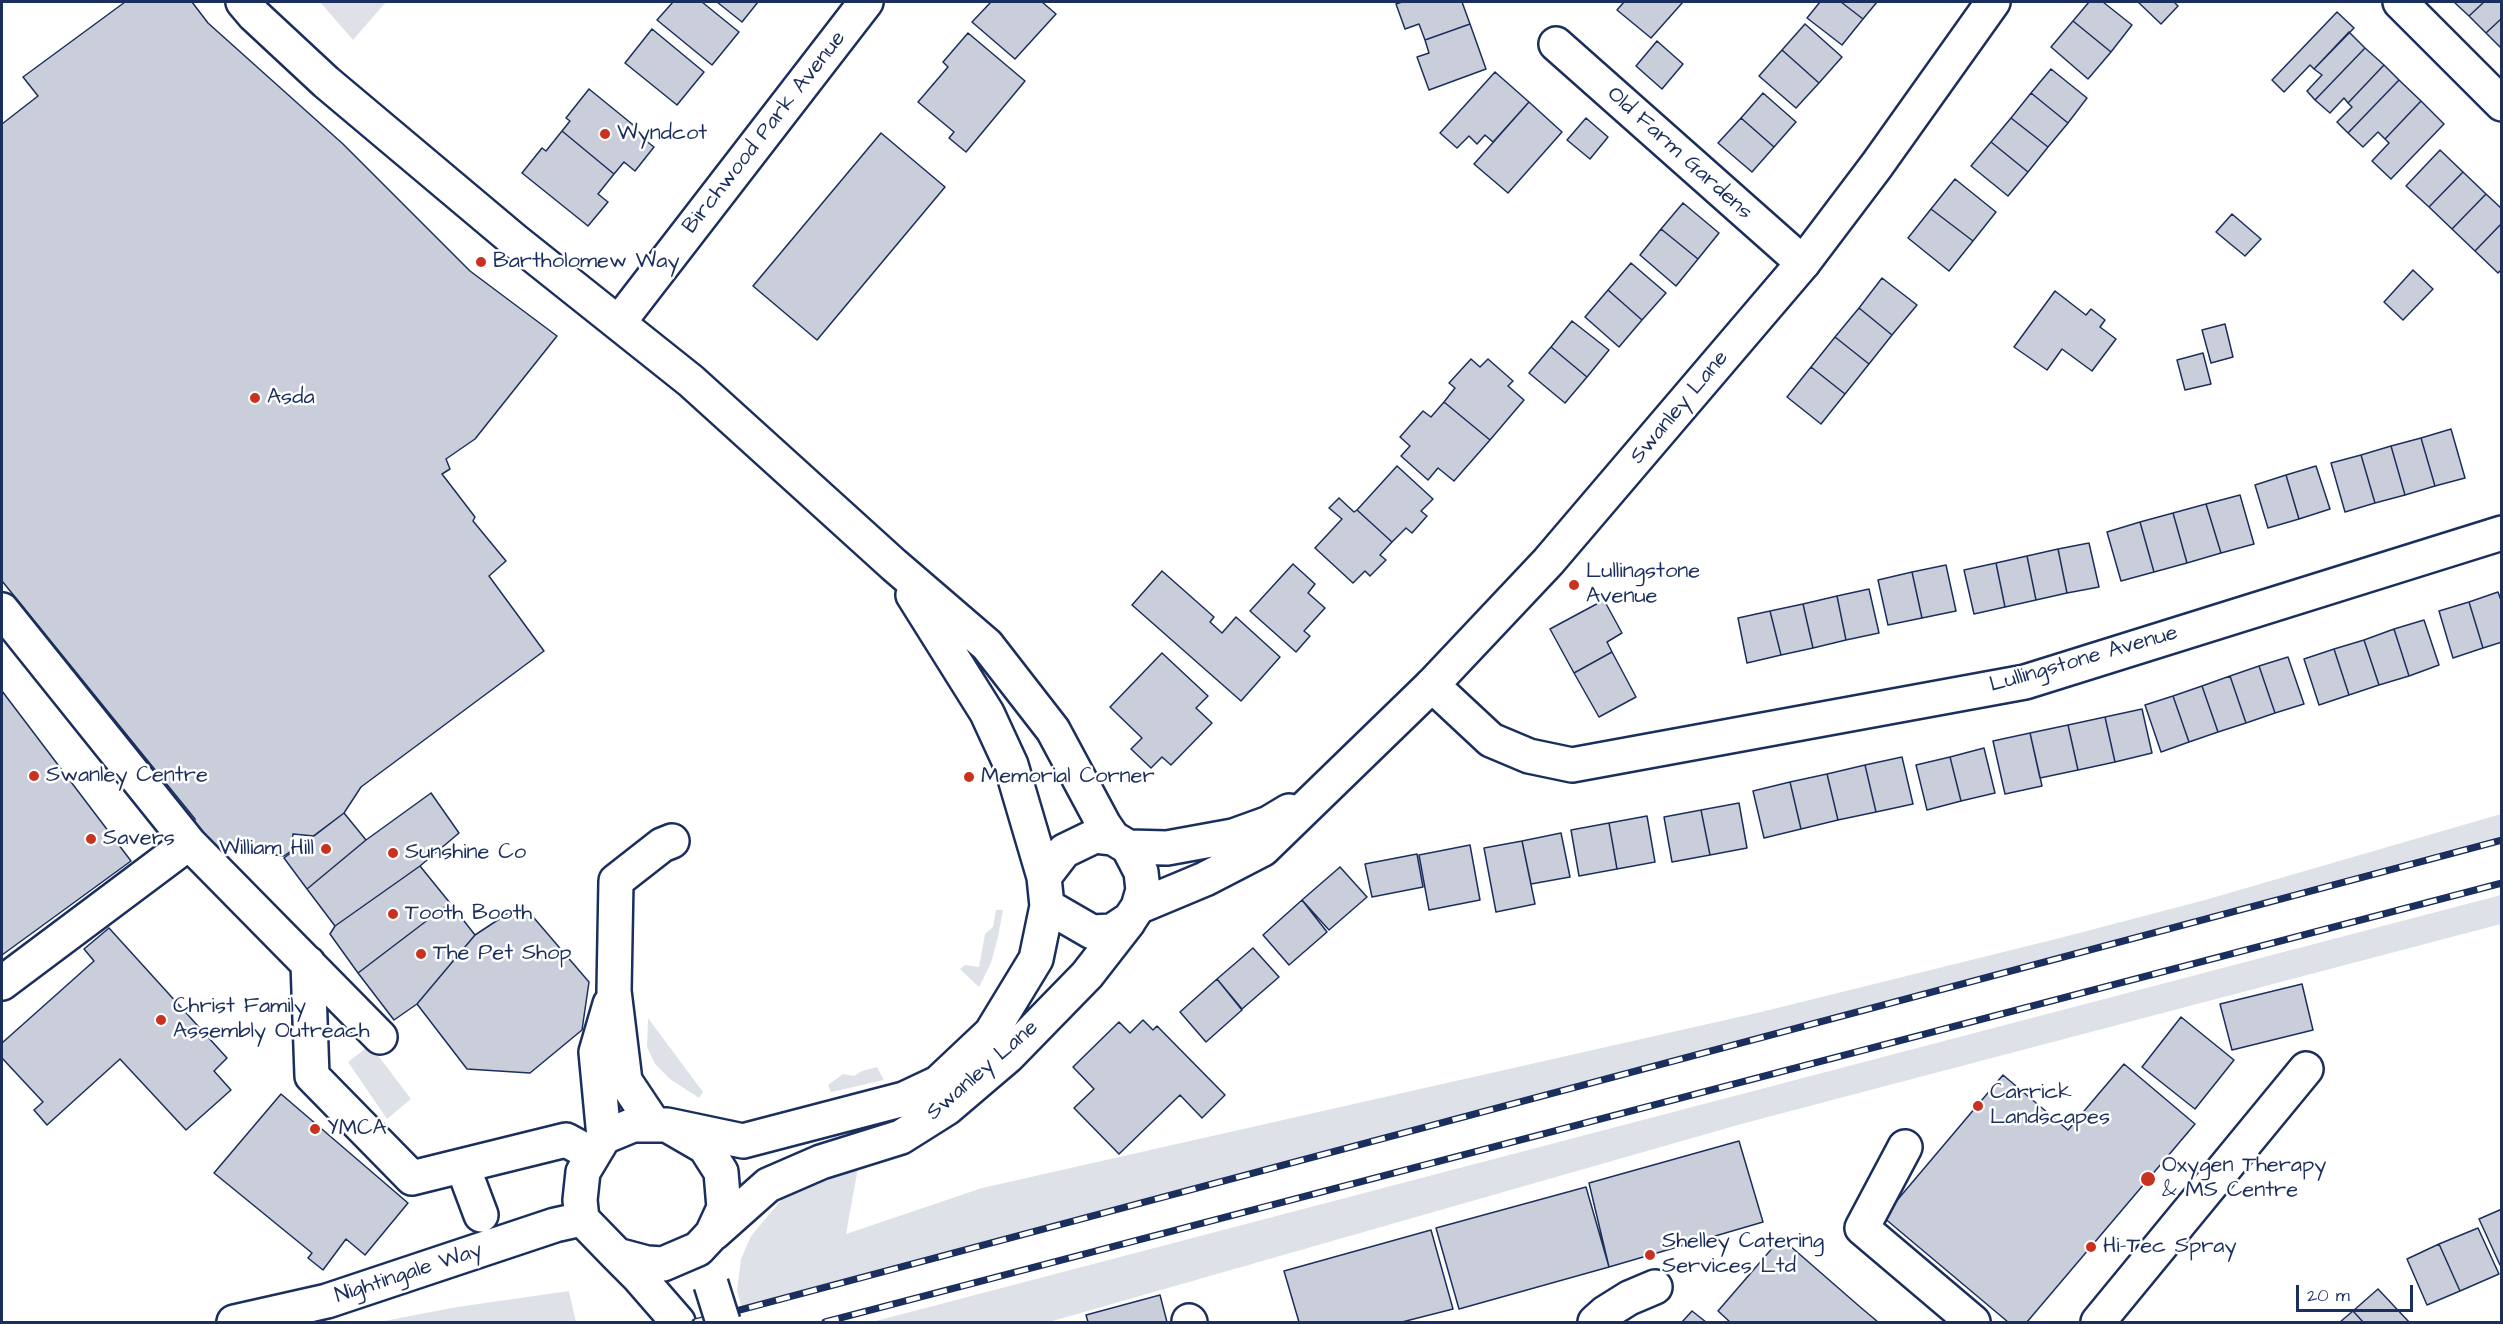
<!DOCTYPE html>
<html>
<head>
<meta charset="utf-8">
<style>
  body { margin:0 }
  #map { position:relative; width:2503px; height:1324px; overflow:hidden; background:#fff; font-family:"Architects Daughter",sans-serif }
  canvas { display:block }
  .frame { position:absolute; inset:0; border:3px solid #1b2f5e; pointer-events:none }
  .scale { position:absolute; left:2296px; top:1285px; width:117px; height:27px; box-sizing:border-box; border:3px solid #1b2f5e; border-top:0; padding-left:8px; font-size:18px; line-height:21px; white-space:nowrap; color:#1b2f5e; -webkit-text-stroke:4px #fff; paint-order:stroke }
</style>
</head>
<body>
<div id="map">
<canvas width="2503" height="1324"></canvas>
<div class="frame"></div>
<div class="scale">20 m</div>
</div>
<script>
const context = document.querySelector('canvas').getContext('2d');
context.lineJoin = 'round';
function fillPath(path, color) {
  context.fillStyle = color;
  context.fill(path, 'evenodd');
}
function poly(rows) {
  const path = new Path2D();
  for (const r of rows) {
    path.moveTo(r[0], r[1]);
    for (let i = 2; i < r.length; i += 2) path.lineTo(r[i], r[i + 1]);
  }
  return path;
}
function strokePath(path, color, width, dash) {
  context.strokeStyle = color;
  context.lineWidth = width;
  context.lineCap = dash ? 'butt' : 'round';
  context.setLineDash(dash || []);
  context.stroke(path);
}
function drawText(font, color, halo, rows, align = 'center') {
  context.font = font + ' "Architects Daughter",sans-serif';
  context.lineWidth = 5;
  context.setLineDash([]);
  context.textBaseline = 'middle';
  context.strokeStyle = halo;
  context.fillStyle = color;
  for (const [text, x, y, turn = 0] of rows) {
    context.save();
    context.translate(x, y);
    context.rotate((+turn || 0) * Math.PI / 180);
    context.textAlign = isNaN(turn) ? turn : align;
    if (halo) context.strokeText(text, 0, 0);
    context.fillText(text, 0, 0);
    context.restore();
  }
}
fillPath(poly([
  [320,2,386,2,353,40],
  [2501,814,2501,836,742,1309,737,1291,741,1259,751,1236,783,1198,858,1168,846,1234,982,1188,1761,1012,2060,938,2205,900],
  [2501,895,2501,924,1745,1123,1049,1322,872,1322],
  [996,910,1003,910,998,937,991,963,979,987,960,969,965,965,979,967,985,934,993,927],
  [648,1018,703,1092,699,1098,670,1079,655,1064,647,1047],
  [370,1045,411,1099,387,1119,348,1062],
  [877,1067,884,1080,831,1092,828,1085,843,1074,854,1076,862,1071],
  [569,1291,576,1322,379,1322,457,1307]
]), '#dee1e7');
const building = poly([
  [125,2,192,2,208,23,343,144,470,271,557,336,475,439,446,459,450,469,442,474,475,517,473,521,506,561,489,576,544,651,361,787,344,813,314,836,293,834,291,851,284,856,193,845,195,819,2,581,2,124,38,96,23,77,125,2],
  [673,2,702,2,739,32,712,65,657,20,673,2],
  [717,2,758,2,742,22,717,2],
  [991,2,1042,2,1056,14,1015,59,972,22,991,2],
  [1402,2,1462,2,1470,24,1425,40,1419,24,1405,29,1396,4,1402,2],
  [1624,2,1683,2,1651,38,1617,10,1624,2],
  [1820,2,1841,2,1863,19,1842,45,1807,18,1820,2],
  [1841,2,1877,2,1863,19,1841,2],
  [2089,2,2103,2,2132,25,2111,52,2073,21,2089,2],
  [2138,2,2174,2,2178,6,2161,24,2138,2],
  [2454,2,2484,2,2469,16,2454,2],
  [2484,2,2502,2,2502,18,2486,33,2469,16,2484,2],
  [2337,12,2354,28,2314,69,2310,65,2284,92,2272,80,2337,12],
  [2502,18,2502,49,2486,33,2502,18],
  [2073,21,2111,52,2088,79,2051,47,2073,21],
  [1470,24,1486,69,1429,90,1417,57,1429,53,1425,40,1470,24],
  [1805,24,1842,57,1819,83,1782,50,1805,24],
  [652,29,704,72,677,105,625,63,652,29],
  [2349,32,2365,48,2315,100,2307,91,2322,75,2314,69,2349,32],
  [968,33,1025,81,966,152,949,138,954,132,918,102,948,67,943,62,968,33],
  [1657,41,1683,64,1662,89,1636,66,1657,41],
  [2365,48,2384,65,2348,103,2344,98,2330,113,2315,100,2365,48],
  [1782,50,1819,83,1796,108,1759,76,1782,50],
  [2384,65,2399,80,2348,133,2337,122,2352,107,2348,103,2384,65],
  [2051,69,2087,98,2068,123,2031,93,2051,69],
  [1495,72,1529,102,1493,142,1485,135,1477,144,1469,136,1457,148,1440,133,1495,72],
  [2399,80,2421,101,2385,139,2378,132,2363,147,2348,133,2399,80],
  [589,89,648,137,645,140,654,147,635,171,624,162,614,174,562,131,570,121,566,118,589,89],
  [1763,93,1796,122,1774,147,1741,118,1763,93],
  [2031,93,2068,123,2048,147,2011,118,2031,93],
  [2421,101,2444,124,2391,179,2372,161,2389,143,2385,139,2421,101],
  [1529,102,1562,132,1508,193,1474,164,1529,102],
  [1586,118,1608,137,1590,159,1567,140,1586,118],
  [1741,118,1774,147,1752,172,1718,143,1741,118],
  [2011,118,2048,147,2028,172,1991,142,2011,118],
  [562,131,614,174,598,194,608,202,588,226,522,173,542,148,546,151,562,131],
  [881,133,945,187,817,340,753,286,881,133],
  [1991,142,2028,172,2008,196,1971,166,1991,142],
  [2440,150,2463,172,2429,207,2406,186,2440,150],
  [2463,172,2486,194,2452,229,2429,207,2463,172],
  [1955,179,1996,212,1973,241,1931,209,1955,179],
  [2486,194,2502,209,2502,223,2475,251,2452,229,2486,194],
  [1683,203,1719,233,1698,259,1661,229,1683,203],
  [1931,209,1973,241,1949,271,1908,238,1931,209],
  [2232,214,2261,239,2245,256,2216,232,2232,214],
  [2502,223,2502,269,2498,273,2475,251,2502,223],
  [1661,229,1698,259,1676,286,1640,255,1661,229],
  [1631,263,1666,293,1642,320,1608,290,1631,263],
  [2413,270,2433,289,2403,320,2384,302,2413,270],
  [1882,278,1917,305,1892,335,1859,308,1882,278],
  [1608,290,1642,320,1619,347,1585,317,1608,290],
  [2055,291,2086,315,2091,309,2105,320,2100,327,2116,339,2092,371,2062,349,2047,370,2014,347,2055,291],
  [1859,308,1892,335,1869,364,1835,337,1859,308],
  [1572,321,1609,350,1587,377,1551,347,1572,321],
  [2225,324,2233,357,2211,363,2202,330,2225,324],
  [1835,337,1869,364,1845,394,1811,367,1835,337],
  [1551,347,1587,377,1565,403,1529,373,1551,347],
  [2203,353,2211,384,2185,390,2177,360,2203,353],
  [1471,359,1480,367,1488,359,1513,381,1508,386,1524,400,1490,440,1444,402,1455,388,1449,383,1471,359],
  [1811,367,1845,394,1821,424,1787,397,1811,367],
  [1444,402,1490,440,1454,481,1438,468,1428,480,1401,456,1410,446,1400,437,1423,411,1431,417,1444,402],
  [2451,429,2465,478,2435,486,2421,438,2451,429],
  [2421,438,2435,486,2405,495,2391,446,2421,438],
  [2391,446,2405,495,2375,503,2361,455,2391,446],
  [2361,455,2375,503,2345,512,2331,463,2361,455],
  [1397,466,1433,499,1421,511,1427,516,1412,533,1406,528,1392,542,1357,510,1397,466],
  [2316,466,2330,509,2299,519,2286,475,2316,466],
  [2286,475,2299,519,2268,528,2255,485,2286,475],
  [2240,495,2254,544,2221,553,2206,504,2240,495],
  [1339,498,1354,512,1357,510,1392,542,1380,555,1386,560,1370,576,1365,571,1353,583,1315,548,1342,519,1329,508,1339,498],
  [2206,504,2221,553,2187,563,2173,513,2206,504],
  [2173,513,2187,563,2154,572,2140,522,2173,513],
  [2140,522,2154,572,2121,581,2107,532,2140,522],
  [2089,543,2099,587,2067,593,2058,549,2089,543],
  [2058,549,2067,593,2036,600,2027,556,2058,549],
  [2027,556,2036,600,2005,607,1996,563,2027,556],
  [1996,563,2005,607,1974,614,1964,570,1996,563],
  [1293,564,1315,584,1308,593,1325,608,1304,631,1310,636,1296,652,1250,611,1293,564],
  [1946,565,1956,611,1922,618,1912,572,1946,565],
  [1162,571,1214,617,1210,622,1222,633,1236,617,1280,657,1241,701,1132,605,1162,571],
  [1912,572,1922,618,1888,625,1878,580,1912,572],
  [1869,589,1879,633,1846,640,1837,596,1869,589],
  [2498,592,2502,603,2502,642,2483,648,2469,602,2498,592],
  [1837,596,1846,640,1813,648,1803,604,1837,596],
  [1604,600,1622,633,1607,642,1612,652,1574,673,1550,629,1604,600],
  [2469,602,2483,648,2453,658,2439,611,2469,602],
  [1803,604,1813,648,1781,655,1770,611,1803,604],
  [1770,611,1781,655,1747,663,1738,618,1770,611],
  [2424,620,2439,665,2409,676,2394,629,2424,620],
  [2394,629,2409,676,2379,685,2364,640,2394,629],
  [2364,640,2379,685,2349,695,2334,649,2364,640],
  [2334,649,2349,695,2319,705,2304,659,2334,649],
  [1612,652,1636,697,1599,717,1574,673,1612,652],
  [1162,653,1208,696,1196,708,1212,723,1171,765,1162,757,1151,768,1131,749,1142,738,1110,707,1162,653],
  [2288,657,2304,704,2275,713,2259,666,2288,657],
  [2259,666,2275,713,2246,723,2230,676,2259,666],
  [2230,676,2246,723,2218,732,2202,686,2230,676],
  [2202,686,2218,732,2189,742,2173,696,2202,686],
  [2,691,131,861,2,955,2,691],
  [2173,696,2189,742,2161,752,2145,705,2173,696],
  [2142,709,2152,753,2115,762,2105,717,2142,709],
  [2105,717,2115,762,2078,770,2068,725,2105,717],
  [2068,725,2078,770,2040,778,2030,733,2068,725],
  [2030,733,2042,786,2005,794,1993,741,2030,733],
  [1984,748,1995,793,1961,801,1950,757,1984,748],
  [1902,757,1913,804,1876,812,1865,765,1902,757],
  [1950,757,1961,801,1927,810,1916,765,1950,757],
  [1865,765,1876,812,1838,820,1827,774,1865,765],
  [1827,774,1838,820,1801,829,1790,782,1827,774],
  [1790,782,1801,829,1764,838,1753,791,1790,782],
  [431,793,459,833,420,866,335,926,307,889,366,840,431,793],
  [1739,803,1747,848,1710,855,1701,810,1739,803],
  [1701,810,1710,855,1672,862,1664,817,1701,810],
  [344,813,366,840,307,889,284,858,344,813],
  [1647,816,1655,862,1617,869,1609,823,1647,816],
  [1609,823,1617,869,1579,876,1571,830,1609,823],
  [1561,833,1570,877,1531,884,1522,841,1561,833],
  [1522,841,1535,904,1496,912,1484,848,1522,841],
  [1470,845,1480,900,1429,910,1419,855,1470,845],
  [1417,854,1423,887,1372,897,1365,864,1417,854],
  [420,866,450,903,358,973,330,934,335,926,420,866],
  [1340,867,1367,897,1329,930,1302,900,1340,867],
  [1302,900,1327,932,1289,965,1263,935,1302,900],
  [450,903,475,935,417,1004,394,1020,358,973,450,903],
  [522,904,589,982,582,1030,530,1073,467,1069,417,1004,475,935,522,904],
  [109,928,227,1058,214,1071,231,1090,186,1130,120,1059,47,1125,34,1110,43,1102,2,1058,2,1043,94,961,84,949,109,928],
  [1253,948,1279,977,1242,1009,1217,979,1253,948],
  [1217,979,1242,1010,1206,1042,1180,1012,1217,979],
  [2302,984,2313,1030,2232,1050,2220,1004,2302,984],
  [2181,1017,2234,1060,2195,1109,2142,1067,2181,1017],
  [1143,1020,1153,1030,1157,1026,1225,1095,1202,1118,1180,1095,1119,1154,1074,1108,1094,1089,1073,1067,1119,1022,1130,1033,1143,1020],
  [2124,1064,2195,1124,2027,1322,2008,1322,1883,1217,2003,1075,2068,1130,2124,1064],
  [281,1094,408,1203,365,1255,346,1239,323,1270,308,1258,312,1253,214,1173,281,1094],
  [1739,1141,1763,1222,1609,1267,1589,1183,1739,1141],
  [1586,1187,1609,1267,1459,1309,1436,1228,1586,1187],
  [2502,1209,2502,1264,2500,1265,2479,1219,2502,1209],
  [2478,1228,2499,1274,2460,1291,2439,1244,2478,1228],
  [1431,1230,1453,1309,1402,1322,1299,1322,1284,1271,1431,1230],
  [1781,1238,1859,1306,1878,1322,1730,1322,1718,1311,1781,1238],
  [2439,1244,2460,1291,2427,1305,2407,1259,2439,1244],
  [2378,1289,2409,1322,2363,1322,2353,1311,2378,1289],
  [1160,1295,1167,1322,1088,1322,1086,1315,1160,1295],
  [1692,1311,1706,1322,1682,1322,1692,1311],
  [2353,1311,2363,1322,2340,1322,2353,1311]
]);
fillPath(building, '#caceda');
strokePath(building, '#1b2f5e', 1.5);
const minor = poly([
  [2400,2,2502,104],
  [1556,44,1803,263],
  [619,322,866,2],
  [2,610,189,843,380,1037],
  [1432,685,1491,740,1529,756,1572,765,2025,682,2502,533],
  [308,963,312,1076,412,1178,566,1140,592,1154],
  [2,983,189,843],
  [653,1123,625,1081,614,991,616,881,662,845,672,841],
  [604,1137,596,1052,610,1004],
  [1905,1147,1862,1228,1973,1322],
  [463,1167,481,1215],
  [1189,1321,1190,1322],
  [234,1322,327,1301,555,1225,582,1219],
  [1595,1322,1605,1313,1629,1298,1655,1287],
  [2098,1322,2306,1069]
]);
const major = poly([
  [243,2,254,15,326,82,514,240,691,381,894,565,987,645,1053,730,1104,825,1113,838,1128,847,1141,872,1143,890,1138,907,1130,919,1112,931,1092,932,1047,906],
  [1128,847,1167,848,1233,836,1269,823,1289,811],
  [1044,877,1064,851,1095,836,1113,838],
  [1138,907,1205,879,1263,849,1432,685,1548,562,1803,263,1877,165,1993,2],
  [667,1125,743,1141,904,1099,938,1083,991,1033,1036,959,1047,906,1044,877,1011,765,987,713,913,595],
  [714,1233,768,1185,821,1162,901,1137,947,1108,1008,1056,1087,975,1129,921],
  [617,1255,647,1263,663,1264,698,1249,712,1234,724,1208,721,1172,705,1147,667,1125,633,1125,604,1137,583,1172,580,1200,582,1219,617,1255,638,1276,678,1322]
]);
strokePath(minor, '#1b2f5e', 38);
strokePath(major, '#1b2f5e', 38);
strokePath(minor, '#fff', 33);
strokePath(major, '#fff', 33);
const rail = poly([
  [695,1322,2502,840],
  [825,1322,2502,883]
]);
strokePath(rail, '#1b2f5e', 7);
strokePath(rail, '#fff', 4.5, [14]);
const majorBridge = poly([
  [711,1284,723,1322]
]);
strokePath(majorBridge, '#1b2f5e', 38, []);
strokePath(majorBridge, '#fff', 33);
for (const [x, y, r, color] of [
  [605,134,6,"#c8321e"],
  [481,262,6,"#c8321e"],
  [255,398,6,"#c8321e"],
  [1574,585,6,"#c8321e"],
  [34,776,6,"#c8321e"],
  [969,777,6,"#c8321e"],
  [91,839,6,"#c8321e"],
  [326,849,6,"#c8321e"],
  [393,853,6,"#c8321e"],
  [393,914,6,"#c8321e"],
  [421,954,6,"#c8321e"],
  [161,1020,6,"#c8321e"],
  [1978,1106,6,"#c8321e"],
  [315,1129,6,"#c8321e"],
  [2148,1179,8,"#c8321e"],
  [2091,1247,6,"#c8321e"],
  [1650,1255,6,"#c8321e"]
]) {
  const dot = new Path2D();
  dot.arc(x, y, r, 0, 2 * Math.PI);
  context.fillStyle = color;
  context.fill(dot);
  strokePath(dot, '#fff', 2);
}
drawText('22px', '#1b2f5e', '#fff', [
  ["Birchwood Park Avenue",765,133,-52],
  ["Old Farm Gardens",1679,154,42],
  ["Swanley Lane",1680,408,-50],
  ["Lullingstone Avenue",2084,660,-16],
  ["Swanley Lane",983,1071,-41],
  ["Nightingale Way",409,1274,-18]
]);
drawText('22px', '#1b2f5e', '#fff', [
  ["Wyndcot",617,134],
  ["Bartholomew Way",493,262],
  ["Asda",267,398],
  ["Lullingstone",1586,572],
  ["Avenue",1586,597],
  ["Swanley Centre",46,776],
  ["Memorial Corner",981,777],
  ["Savers",103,839],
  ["William Hill",314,849,"right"],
  ["Sunshine Co",405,853],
  ["Tooth Booth",405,914],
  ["The Pet Shop",433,954],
  ["Christ Family",173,1007],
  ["Assembly Outreach",173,1032],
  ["Carrick",1990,1093],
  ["Landscapes",1990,1118],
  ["YMCA",327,1129],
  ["Oxygen Therapy",2162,1166],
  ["& MS Centre",2162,1191],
  ["Shelley Catering",1662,1242],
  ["Services Ltd",1662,1267],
  ["Hi-Tec Spray",2103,1247]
], 'left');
</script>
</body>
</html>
